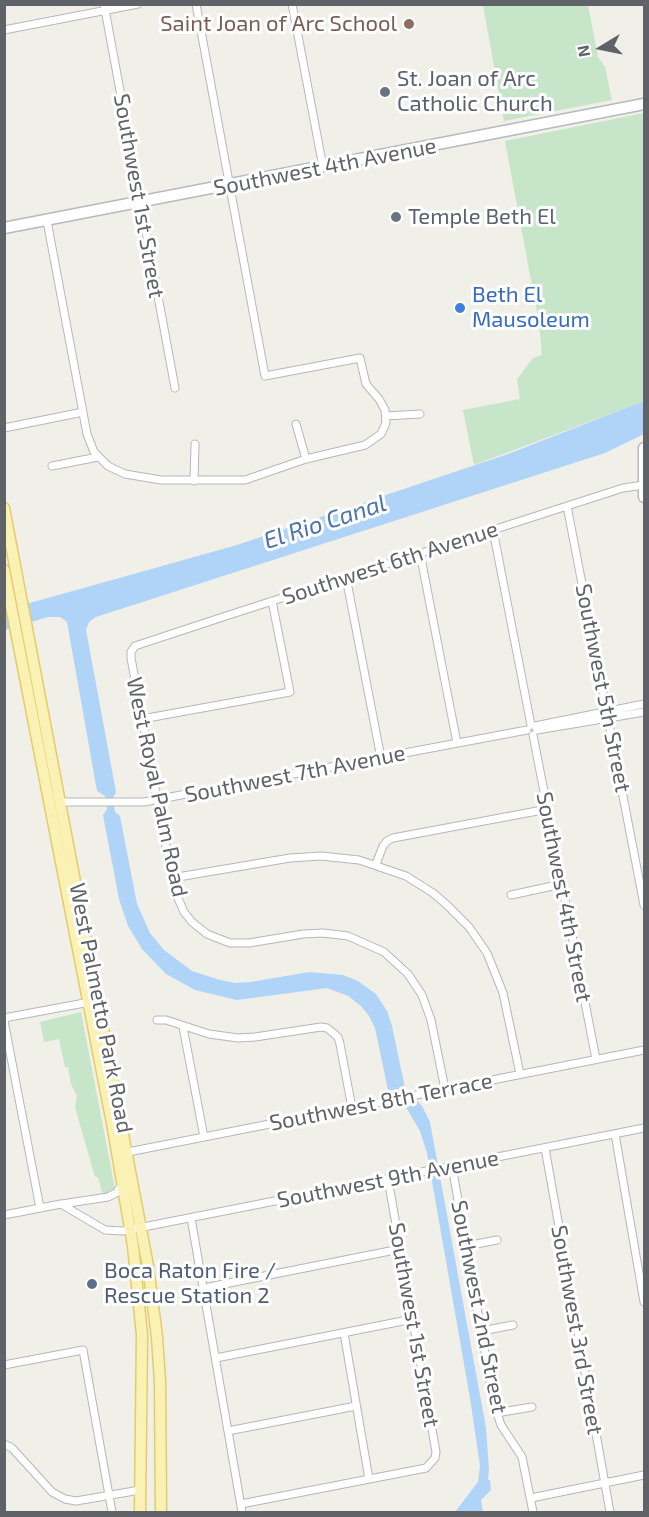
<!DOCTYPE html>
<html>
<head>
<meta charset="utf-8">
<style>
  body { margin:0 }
  #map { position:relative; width:649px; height:1517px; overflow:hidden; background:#f0efe8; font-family:"Exo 2",sans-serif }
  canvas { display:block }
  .frame { position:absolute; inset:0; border:6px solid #5f6267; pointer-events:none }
  .north { position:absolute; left:571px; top:18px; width:60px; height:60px; -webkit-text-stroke:4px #fff; paint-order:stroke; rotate:260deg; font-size:16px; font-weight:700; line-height:24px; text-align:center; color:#5f6267 }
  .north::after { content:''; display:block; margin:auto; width:21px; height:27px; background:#5f6267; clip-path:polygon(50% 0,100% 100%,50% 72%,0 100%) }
</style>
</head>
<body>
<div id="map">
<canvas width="649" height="1517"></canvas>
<div class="frame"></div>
<div class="north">N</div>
</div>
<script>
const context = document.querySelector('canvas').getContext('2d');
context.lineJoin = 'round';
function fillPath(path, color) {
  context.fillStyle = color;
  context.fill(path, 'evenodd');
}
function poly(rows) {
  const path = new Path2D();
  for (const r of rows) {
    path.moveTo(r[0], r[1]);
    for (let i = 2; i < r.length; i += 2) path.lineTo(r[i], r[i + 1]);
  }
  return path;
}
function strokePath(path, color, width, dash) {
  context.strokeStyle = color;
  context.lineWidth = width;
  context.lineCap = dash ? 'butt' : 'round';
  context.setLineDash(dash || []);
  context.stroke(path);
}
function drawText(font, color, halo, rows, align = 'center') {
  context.font = font + ' "Exo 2",sans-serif';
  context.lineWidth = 6;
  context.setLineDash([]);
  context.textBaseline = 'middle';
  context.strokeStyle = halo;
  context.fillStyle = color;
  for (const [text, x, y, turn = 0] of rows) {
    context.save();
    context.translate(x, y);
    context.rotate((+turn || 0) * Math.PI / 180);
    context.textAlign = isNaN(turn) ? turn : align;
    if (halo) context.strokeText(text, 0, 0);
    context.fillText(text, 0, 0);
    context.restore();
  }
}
fillPath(poly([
  [483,5,588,5,598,57,605,67,612,100,504,121],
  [644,113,644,398,642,402,474,465,463,410,520,399,517,379,533,358,542,355,539,323,505,141],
  [81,1012,115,1189,104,1195,102,1192,98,1177,95,1177,75,1107,77,1096,71,1084,68,1067,65,1067,59,1039,44,1042,40,1022]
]), '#c7e5c9');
fillPath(poly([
  [644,401,644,434,605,453,96,617,89,622,86,630,116,792,113,798,115,812,120,816,137,904,150,933,164,950,192,971,220,980,236,983,251,982,309,972,343,975,358,981,376,994,387,1011,392,1026,405,1088,422,1106,430,1122,486,1428,489,1469,488,1480,490,1480,491,1490,481,1500,483,1512,452,1512,455,1512,478,1482,480,1466,470,1398,427,1153,420,1131,396,1090,388,1090,375,1028,369,1016,361,1006,348,996,327,988,237,1000,195,990,166,974,142,949,128,926,119,899,103,815,107,809,105,796,97,791,67,622,60,617,48,617,5,630,5,610,237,545,508,454]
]), '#b0d4f8');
const street = poly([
  [104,4,175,388],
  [292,4,323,167],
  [4,30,138,4],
  [47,221,87,434,94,452,108,466,125,474,161,480,245,480,306,459,365,445,381,434,386,423,385,410,379,399,366,384,360,358,265,376,196,4],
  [386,416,420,414],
  [296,424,306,459],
  [4,428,83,412],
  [52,466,98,457],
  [194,481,195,444],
  [567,506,644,905],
  [493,530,531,725],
  [420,553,457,743],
  [346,577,381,758],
  [142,719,290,692,272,601],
  [535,726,644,704],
  [537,730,644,712],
  [533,735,596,1059],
  [60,802,144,802,527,730],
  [376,864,383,846,387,841,393,838,548,809],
  [172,878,290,858,321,856,359,860,406,876,433,893,447,905,469,927,487,953,503,993,520,1074],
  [511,895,562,884],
  [4,1018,90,1002],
  [157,1020,166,1020,209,1034,238,1038,255,1037,321,1027,327,1028,338,1037,340,1044,352,1108],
  [4,1021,40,1208],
  [183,1027,204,1137],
  [445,1089,431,1020,422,995,408,974,384,952,348,936,323,933,303,934,249,943,230,943,207,934,192,922,184,912,174,889,131,658,131,652,135,646,229,615,623,488,644,485],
  [615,1134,644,1302],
  [545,1148,610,1512],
  [123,1153,644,1050],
  [452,1166,494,1404,501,1425,522,1457,533,1512],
  [62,1204,108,1197,116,1193,123,1184],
  [4,1215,61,1204,105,1230,123,1231,644,1128],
  [191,1218,242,1512],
  [466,1246,497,1240],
  [204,1288,400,1249],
  [481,1331,513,1325],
  [344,1333,369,1479],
  [216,1358,413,1319],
  [4,1365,83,1350,112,1512],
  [496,1413,532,1407],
  [228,1431,356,1406],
  [4,1444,12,1448,52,1492,65,1499,76,1501,140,1490],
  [531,1498,644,1475],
  [241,1504,426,1468,435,1458,436,1452,388,1179]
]);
const secondary = poly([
  [4,228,644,104],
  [644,448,644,497]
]);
const primary = poly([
  [4,508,148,1266,157,1337,160,1382,161,1512],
  [4,570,112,1123,133,1246,142,1335,140,1512]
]);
strokePath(street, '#b5b7bb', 9);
strokePath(secondary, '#b6b9be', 13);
strokePath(primary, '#e6cb6b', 13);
strokePath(street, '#fff', 7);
strokePath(secondary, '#fff', 10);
strokePath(primary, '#f9f2b4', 10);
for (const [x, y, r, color] of [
  [409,24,6,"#8d6e63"],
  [385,92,6,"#6b7280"],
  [396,217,6,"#6b7280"],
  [460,308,6,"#3f7fe0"],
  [92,1284,6,"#5c6f8a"]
]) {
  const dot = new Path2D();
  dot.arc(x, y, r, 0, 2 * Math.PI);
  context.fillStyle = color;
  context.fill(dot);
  strokePath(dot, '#fff', 2);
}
drawText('22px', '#785e54', '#fff', [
  ["Saint Joan of Arc School",397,24]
], 'right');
drawText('22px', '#5b616d', '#fff', [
  ["St. Joan of Arc",397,79],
  ["Catholic Church",397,104],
  ["Temple Beth El",408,217]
], 'left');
drawText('22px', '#5f6267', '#fff', [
  ["Southwest 4th Avenue",325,167,-11],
  ["Southwest 1st Street",139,196,80],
  ["Southwest 6th Avenue",390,563,-18],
  ["Southwest 5th Street",603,688,79],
  ["Southwest 7th Avenue",295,774,-11],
  ["West Royal Palm Road",157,787,78],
  ["Southwest 4th Street",564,897,79],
  ["West Palmetto Park Road",101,1008,79],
  ["Southwest 8th Terrace",381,1102,-11],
  ["Southwest 9th Avenue",388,1179,-11],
  ["Southwest 2nd Street",479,1307,79],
  ["Southwest 1st Street",414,1325,80],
  ["Southwest 3rd Street",577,1330,80]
]);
drawText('22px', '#366cbe', '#fff', [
  ["Beth El",472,295],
  ["Mausoleum",472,320]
], 'left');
drawText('22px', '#4e5e75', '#fff', [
  ["Boca Raton Fire /",104,1271],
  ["Rescue Station 2",104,1296]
], 'left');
drawText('italic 24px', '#4c74aa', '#fff', [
  ["El Rio Canal",325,522,-18]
]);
</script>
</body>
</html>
